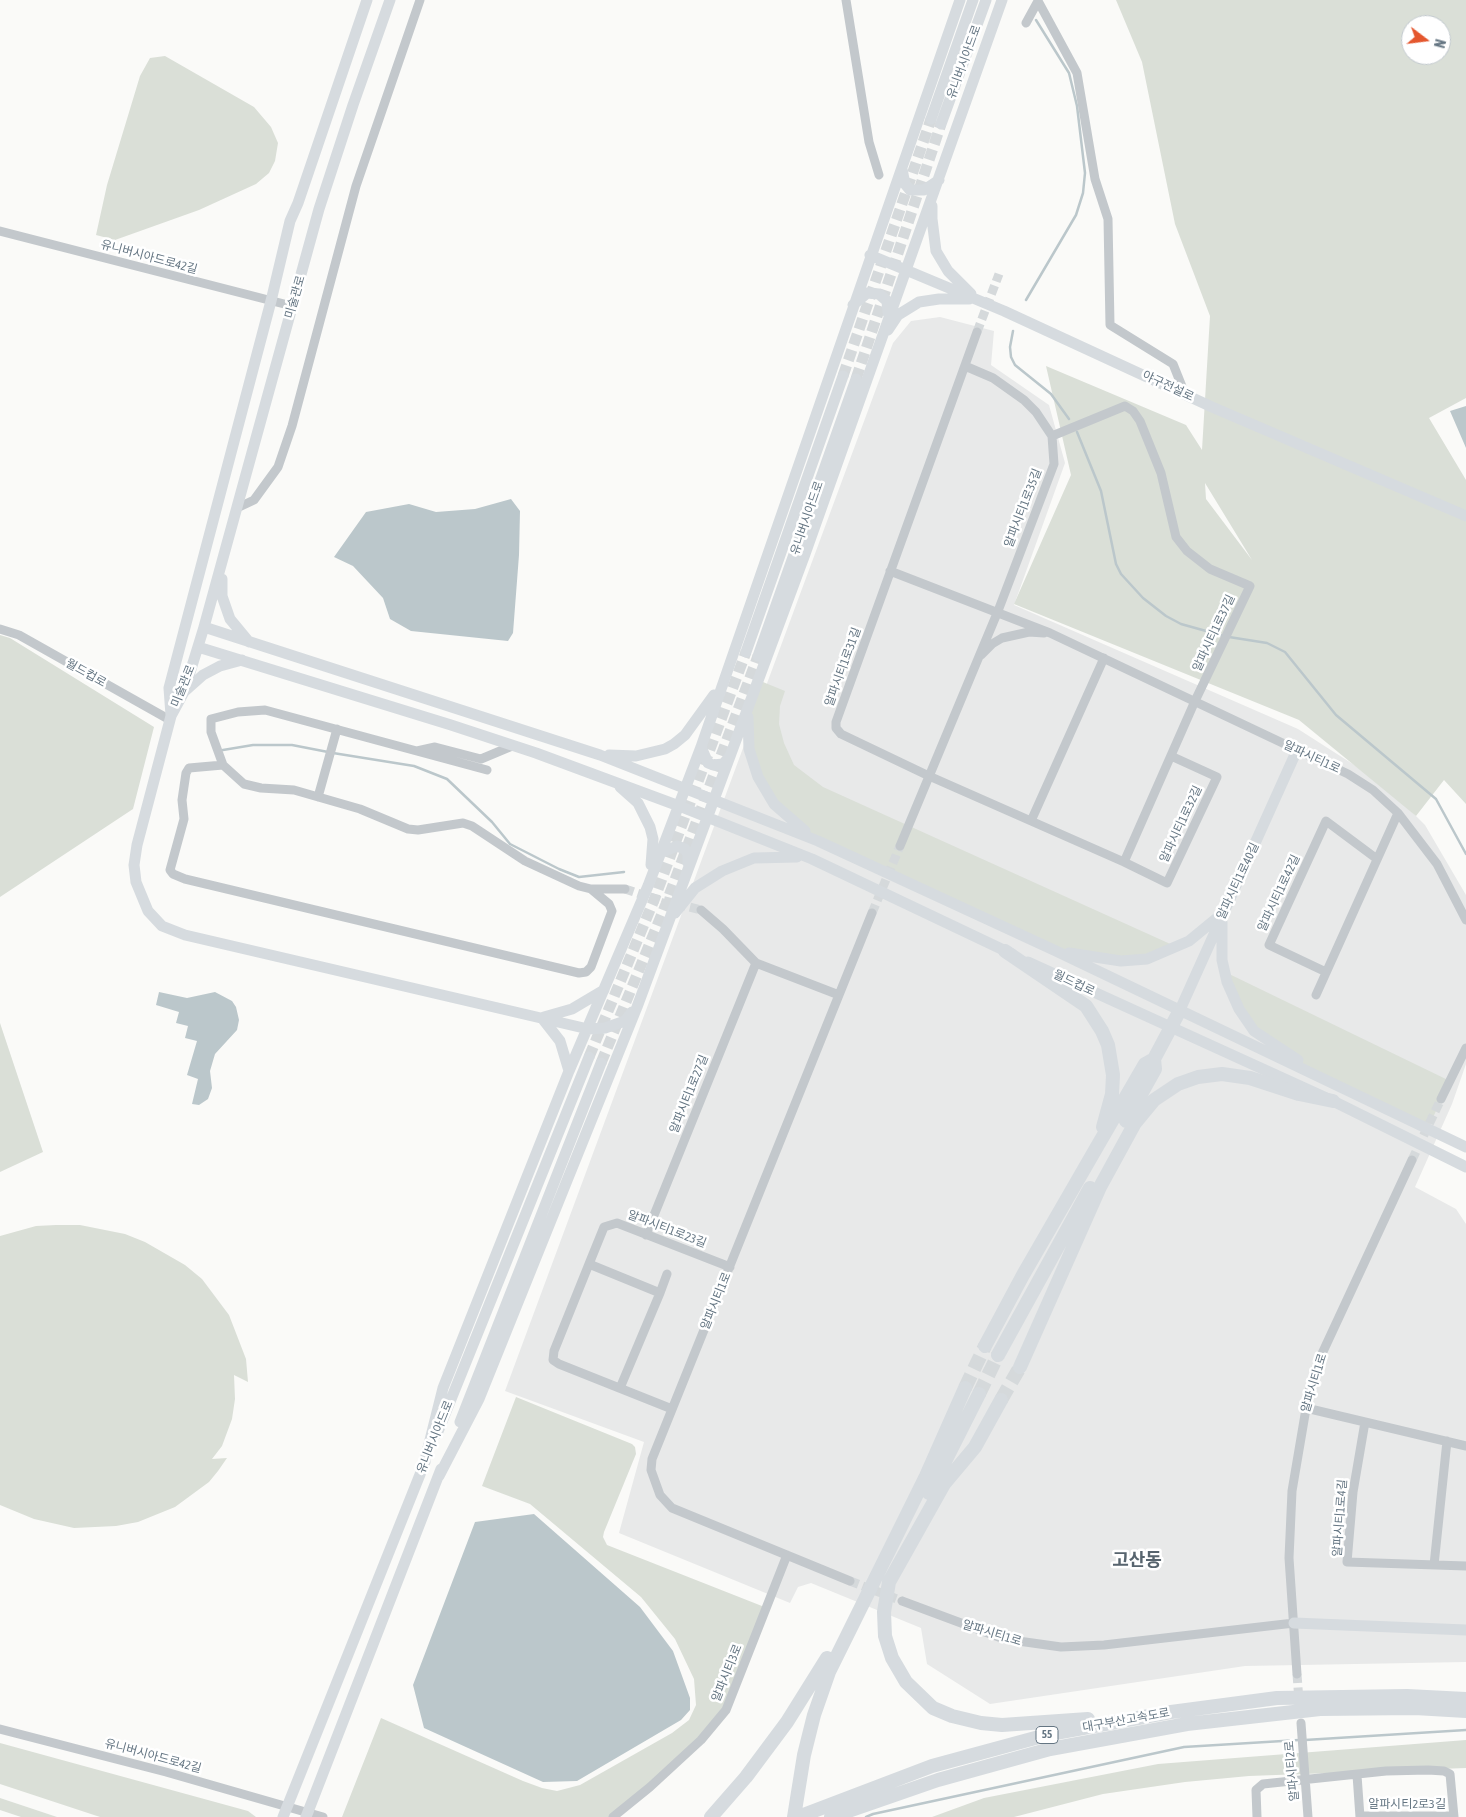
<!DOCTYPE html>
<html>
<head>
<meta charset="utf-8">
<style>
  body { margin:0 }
  #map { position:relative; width:1466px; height:1817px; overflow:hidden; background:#fafaf8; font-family:"Asap Condensed",sans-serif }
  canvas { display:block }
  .north { position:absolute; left:1401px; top:15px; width:50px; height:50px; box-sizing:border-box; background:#fff; border:1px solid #c1c8cd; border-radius:50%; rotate:105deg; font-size:14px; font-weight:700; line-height:20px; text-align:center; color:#657683 }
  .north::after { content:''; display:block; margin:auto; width:18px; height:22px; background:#e4572e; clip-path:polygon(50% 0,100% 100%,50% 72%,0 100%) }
</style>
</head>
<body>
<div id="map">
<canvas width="1466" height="1817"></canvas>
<div class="north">N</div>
</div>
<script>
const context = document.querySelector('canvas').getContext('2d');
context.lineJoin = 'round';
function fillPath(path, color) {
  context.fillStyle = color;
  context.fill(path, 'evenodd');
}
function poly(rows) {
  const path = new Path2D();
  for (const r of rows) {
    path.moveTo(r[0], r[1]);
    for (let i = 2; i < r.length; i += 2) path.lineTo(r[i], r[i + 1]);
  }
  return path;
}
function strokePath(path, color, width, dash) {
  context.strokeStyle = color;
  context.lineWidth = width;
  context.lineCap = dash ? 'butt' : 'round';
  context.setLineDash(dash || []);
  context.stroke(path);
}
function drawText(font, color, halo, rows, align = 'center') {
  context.font = font + ' "Asap Condensed","Noto Sans KR",sans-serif';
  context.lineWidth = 5;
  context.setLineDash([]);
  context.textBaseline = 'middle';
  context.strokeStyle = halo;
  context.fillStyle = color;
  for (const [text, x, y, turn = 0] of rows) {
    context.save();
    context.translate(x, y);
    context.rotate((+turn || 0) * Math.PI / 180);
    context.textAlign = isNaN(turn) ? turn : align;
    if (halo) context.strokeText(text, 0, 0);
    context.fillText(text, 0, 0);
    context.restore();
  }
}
fillPath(poly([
  [940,317,994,331,991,365,1049,405,1065,463,1014,605,1298,729,1384,784,1425,825,1466,895,1466,1064,1452,1104,1415,1187,1456,1209,1466,1224,1466,1662,1245,1666,990,1704,927,1664,921,1628,811,1583,798,1587,790,1603,619,1533,644,1442,505,1391,893,343,911,321]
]), '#e8e9e9');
fillPath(poly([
  [1116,0,1466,0,1466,398,1429,418,1466,480,1466,804,1444,780,1416,816,1299,720,1014,604,1071,475,1046,366,1186,425,1202,450,1210,316,1175,224,1142,62],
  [1411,25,1441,25,1441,55,1411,55],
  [1205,483,1252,560,1206,499],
  [165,56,254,107,271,127,278,143,275,161,269,173,256,184,199,210,115,240,96,235,107,185,140,76,150,58],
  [0,635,10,638,154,727,133,809,0,897],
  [758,680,785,691,780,706,779,724,784,743,794,765,823,787,1177,947,1147,959,1068,953,818,841,774,804,747,735],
  [1225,972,1450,1081,1428,1128,1326,1079,1254,1031],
  [0,1023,43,1152,0,1172],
  [56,1225,80,1225,125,1234,145,1242,185,1265,202,1279,229,1315,246,1359,248,1382,234,1375,235,1399,232,1419,222,1446,212,1459,227,1458,218,1471,209,1482,175,1507,138,1522,116,1526,74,1528,34,1519,0,1505,0,1236,36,1226],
  [516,1397,632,1444,635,1447,636,1454,604,1532,603,1537,607,1545,767,1608,733,1697,713,1728,613,1817,342,1817,381,1718,523,1781,542,1788,557,1791,580,1785,672,1733,689,1720,696,1705,694,1679,675,1639,641,1597,530,1504,482,1486],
  [1466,1740,1466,1768,1249,1776,1185,1782,1103,1794,1014,1817,932,1817,984,1798,1158,1764],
  [0,1743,248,1811,256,1817,100,1817,0,1784],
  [0,1798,57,1817,21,1817,0,1810]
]), '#dadfd7');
fillPath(poly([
  [1466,406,1466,448,1450,411],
  [511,499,520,511,519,555,513,633,508,641,411,631,390,619,383,598,353,566,334,557,366,512,409,504,436,512,475,509],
  [159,992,187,998,215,992,232,1001,236,1007,239,1020,237,1030,215,1054,210,1071,212,1088,208,1099,199,1105,192,1104,198,1079,187,1075,197,1041,185,1038,188,1026,176,1023,179,1012,156,1005],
  [534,1514,640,1607,673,1651,690,1698,690,1710,681,1720,577,1781,543,1782,424,1728,413,1685,475,1522]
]), '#bbc7cb');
strokePath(poly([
  [1026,300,1076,215,1083,193,1085,173,1077,106,1069,73,1036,20],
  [1013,331,1010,347,1011,357,1015,365,1051,394,1069,419],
  [1077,432,1101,491,1116,564,1121,574,1143,598,1166,616,1181,624,1224,636],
  [1229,637,1267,643,1285,652,1336,715,1436,799,1466,854],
  [223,750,253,745,292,745,328,752],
  [333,753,414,766,447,779,492,822,510,844,559,869,579,877,624,872],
  [1305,1740,1466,1730],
  [866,1817,873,1814,1184,1747,1299,1740]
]), '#bbc7cb', 2.5);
strokePath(poly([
  [977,332,999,274],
  [625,889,649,897,701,910],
  [872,913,900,846],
  [1412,1160,1441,1099],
  [850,1581,902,1601],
  [1297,1674,1299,1701]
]), '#d5d9db', 9, [9, 4.5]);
strokePath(poly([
  [843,376,931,119],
  [856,379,941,124],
  [589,1057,654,900,746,652],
  [601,1063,666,904,758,656]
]), '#d5d9db', 11, [11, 5.5]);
strokePath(poly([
  [965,1388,985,1346],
  [979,1394,998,1355],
  [1001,1400,1020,1367]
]), '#d5d9db', 14, [14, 7]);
strokePath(poly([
  [846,0,869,142,879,175],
  [1026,23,1038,1,1077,73,1095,179,1108,219,1110,325,1173,364,1185,394],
  [0,231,292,306],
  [977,332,836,722,836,728,841,734,929,776,1124,862,1195,701,1250,586,1210,569,1187,551,1176,537,1161,473,1140,421,1133,411,1125,406,1052,436],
  [237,508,254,500,278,467,292,426,356,186,420,0],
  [890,571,1050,633,1348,774,1373,790,1398,813,1437,864,1466,920],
  [0,629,19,635,170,720],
  [981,655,992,644,1002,638,1029,632,1044,633],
  [417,751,435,747,481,759,512,746],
  [223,765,211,732,211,719,238,712,265,710,487,770],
  [318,797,337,729],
  [1031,821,1104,658],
  [900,846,998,611,1054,464,1052,436,1036,412,1024,400,993,378,965,366],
  [1124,862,1167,883,1217,777,1171,756],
  [591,889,609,904,612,911,591,967,586,972,579,973,185,879,173,874,170,870,184,819,182,800,186,773,189,768,223,765,244,784,261,788,294,790,360,809,408,829,418,830,463,823,472,826,525,861,579,886,591,889,625,889],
  [701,910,723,929,756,963,839,995],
  [1326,972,1269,945,1326,821,1377,859],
  [1316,995,1398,813],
  [1441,1099,1466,1048],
  [646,1235,756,963],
  [589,1264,660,1293,620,1388],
  [660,1293,667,1274],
  [1306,1408,1466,1446],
  [672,1409,559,1364,553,1360,554,1351,589,1264,604,1227,617,1223,730,1267],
  [1365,1422,1353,1492,1347,1562,1466,1566],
  [1434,1565,1447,1441],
  [850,1581,672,1508,660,1495,651,1470,652,1459,872,913],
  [902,1601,1004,1639,1061,1647,1104,1645,1294,1623],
  [1297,1674,1289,1558,1292,1491,1309,1391,1320,1358,1412,1160],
  [1301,1723,1308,1817],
  [0,1729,166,1772,323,1817],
  [1357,1775,1360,1817],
  [1360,1816,1454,1816],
  [613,1817,650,1787,701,1740,726,1710,787,1555],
  [1257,1817,1256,1790,1263,1784,1386,1771,1428,1770,1444,1771,1450,1774,1454,1817]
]), '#c3c8cc', 9);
strokePath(poly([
  [390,0,353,105,319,209,204,627,184,692,171,716,137,845,134,865,136,882,148,911,162,926,185,935,588,1029,605,1028,625,1021,632,1012],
  [931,119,973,0],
  [941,124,986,0],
  [902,169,905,184,910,190,924,190,939,180],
  [932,206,932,219,936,251,948,271,971,294],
  [870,255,1004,311,1212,407,1466,516],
  [853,305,867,293,879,294,887,301,888,313],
  [888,330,898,315,919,302,939,299,969,299],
  [222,579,222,596,230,619,249,642],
  [204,627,600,755,818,841,1056,951,1466,1147],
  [198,647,451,725,536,753,679,806,812,859,1012,954],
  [746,652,843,376],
  [758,656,856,379],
  [185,691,203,675,220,666,242,660],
  [171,715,169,688,271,301,290,221,298,203,367,0],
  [748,717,749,749,758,777,774,804,805,831],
  [701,747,708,763,713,765,723,764,730,756],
  [609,755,636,756,665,749,674,744,685,735,714,695],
  [620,787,638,803,650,827,653,839,651,865],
  [660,853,677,846,685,849,688,854,688,863],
  [675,913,695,888,722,871,754,858,797,857],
  [1222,922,1222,960,1227,982,1239,1009,1254,1031,1298,1060],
  [1069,953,1121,961,1147,959,1189,941,1217,918],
  [1028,962,1333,1101,1466,1167],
  [1179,1012,1297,750],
  [544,1017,572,1009,604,990],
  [542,1018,560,1041,569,1071],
  [460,1422,601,1063],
  [437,1434,589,1057],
  [423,1468,443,1388,569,1071,648,886,701,747,960,0],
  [439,1476,479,1399,637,1007,805,554,1002,0],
  [1294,1623,1466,1630],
  [283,1817,425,1462],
  [306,1817,441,1469]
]), '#d6dbdf', 11);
strokePath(poly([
  [1005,951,1086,1006,1102,1031,1108,1045,1113,1075,1112,1094,1103,1127],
  [1126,1121,1155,1069,1154,1059],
  [985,1346,1023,1275,1098,1145,1145,1064,1154,1059,1179,1012],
  [998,1355,1090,1188],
  [1020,1367,1100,1187,1135,1123,1154,1100,1178,1084,1198,1077,1222,1074,1250,1078,1299,1094,1333,1101],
  [1001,1400,975,1447,944,1484,889,1582,884,1612,885,1636,892,1658,906,1682,933,1708,952,1716,981,1723,1002,1725,1088,1719],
  [929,1493,979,1394],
  [711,1817,746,1777,787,1722,827,1658],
  [794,1817,804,1755,814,1715,829,1672,926,1476,965,1388],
  [798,1817,932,1766,1050,1734,1171,1712,1277,1698,1407,1696,1466,1699],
  [831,1817,938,1780,1050,1749,1187,1724,1320,1709,1415,1708,1466,1711]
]), '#d6dbdf', 14);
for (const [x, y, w] of [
  [1047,1735,22]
]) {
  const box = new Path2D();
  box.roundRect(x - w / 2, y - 8.5, w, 17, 4);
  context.fillStyle = '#fff';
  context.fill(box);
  strokePath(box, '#657683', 1);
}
drawText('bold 11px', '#657683', null, [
  ["55",1047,1735]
]);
drawText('12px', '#657683', '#fff', [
  ["유니버시아드로",964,62,-70],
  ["유니버시아드로42길",149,257,15],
  ["미술관로",295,297,-74],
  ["야구전설로",1168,386,25],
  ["알파시티1로35길",1023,508,-69],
  ["유니버시아드로",807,518,-71],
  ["알파시티1로37길",1214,633,-65],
  ["알파시티1로31길",843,667,-70],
  ["월드컵로",86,673,29],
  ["미술관로",183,686,-68],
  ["알파시티1로",1312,757,25],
  ["알파시티1로32길",1181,824,-65],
  ["알파시티1로40길",1238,881,-65],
  ["알파시티1로42길",1279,893,-65],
  ["월드컵로",1074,983,25],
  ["알파시티1로27길",689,1094,-68],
  ["알파시티1로23길",667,1229,21],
  ["알파시티1로",716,1301,-68],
  ["알파시티1로",1314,1383,-73],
  ["유니버시아드로",435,1437,-68],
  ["알파시티1로4길",1340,1518,-86],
  ["알파시티1로",992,1633,17],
  ["알파시티3로",727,1673,-68],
  ["대구부산고속도로",1126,1720,-10],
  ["유니버시아드로42길",153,1756,15],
  ["알파시티2로",1292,1771,-95],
  ["알파시티2로3길",1407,1804]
]);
drawText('bold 18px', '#57646e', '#fff', [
  ["고산동",1137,1560]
]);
</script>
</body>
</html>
